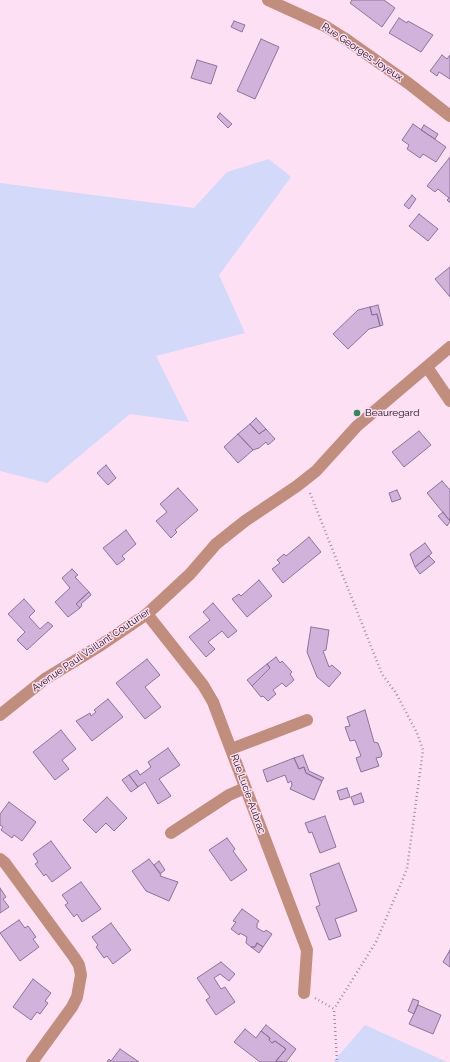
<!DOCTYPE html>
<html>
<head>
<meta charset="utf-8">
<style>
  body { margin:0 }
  canvas { display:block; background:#fde0f3 }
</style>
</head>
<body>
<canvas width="450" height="1062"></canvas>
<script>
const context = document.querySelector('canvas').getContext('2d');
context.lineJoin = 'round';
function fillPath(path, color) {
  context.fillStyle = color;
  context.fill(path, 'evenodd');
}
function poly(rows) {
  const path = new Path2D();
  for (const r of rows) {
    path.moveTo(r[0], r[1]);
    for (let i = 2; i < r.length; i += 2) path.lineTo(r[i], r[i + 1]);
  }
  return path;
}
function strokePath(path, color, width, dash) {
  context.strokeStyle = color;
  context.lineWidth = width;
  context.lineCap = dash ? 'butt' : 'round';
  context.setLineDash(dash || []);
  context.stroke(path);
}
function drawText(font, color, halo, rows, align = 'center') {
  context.font = font + ' Raleway,sans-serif';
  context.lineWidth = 3;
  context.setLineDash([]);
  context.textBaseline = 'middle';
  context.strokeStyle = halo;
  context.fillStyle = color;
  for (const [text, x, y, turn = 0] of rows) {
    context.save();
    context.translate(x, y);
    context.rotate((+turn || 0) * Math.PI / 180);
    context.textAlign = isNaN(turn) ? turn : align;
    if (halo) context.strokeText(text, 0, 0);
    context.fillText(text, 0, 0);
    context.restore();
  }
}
fillPath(poly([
  [269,159,291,177,219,275,245,333,156,356,189,422,130,414,47,483,0,471,0,183,194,208,227,172],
  [365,1025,447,1062,333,1062]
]), '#d3d9f8');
const building = poly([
  [352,0,384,0,395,8,382,27,350,3,352,0],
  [399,18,407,23,408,21,433,35,421,52,389,33,399,18],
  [234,21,245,25,242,32,231,27,234,21],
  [261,39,279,47,255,99,237,91,261,39],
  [442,55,447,59,450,55,450,79,439,72,437,76,430,71,442,55],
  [197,60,217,66,211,84,191,78,197,60],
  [220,113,232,124,228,128,217,117,220,113],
  [413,124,446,147,436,162,423,154,420,158,407,149,409,145,402,140,413,124],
  [424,125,438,134,435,139,421,130,424,125],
  [450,157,450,203,447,200,449,198,438,189,435,192,427,186,450,157],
  [412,195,416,199,409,209,404,205,412,195],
  [419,214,438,229,428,241,409,226,419,214],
  [450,267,450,297,435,279,450,267],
  [378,305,383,325,380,326,377,314,372,315,370,307,378,305],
  [370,307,372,315,377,314,380,326,369,329,348,349,333,334,358,310,370,307],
  [256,418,266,429,259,434,250,424,256,418],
  [250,424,259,434,266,429,275,439,268,445,266,442,259,448,253,450,238,434,250,424],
  [419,431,431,445,404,467,392,452,419,431],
  [238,434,253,450,238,463,224,447,238,434],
  [106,465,116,478,108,485,97,473,106,465],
  [442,481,450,490,450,521,427,493,442,481],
  [178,488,198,510,175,530,177,532,171,538,156,521,167,512,160,504,178,488],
  [397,490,401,499,392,502,389,493,397,490],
  [443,512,450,521,447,526,438,516,443,512],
  [126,530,136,544,122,556,125,559,117,565,103,548,126,530],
  [309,537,321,552,283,583,272,569,280,563,277,560,284,554,286,556,309,537],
  [425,543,432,553,415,567,410,554,425,543],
  [429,556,435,562,420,574,415,567,429,556],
  [72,569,78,575,75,577,89,592,76,604,80,608,68,617,55,602,70,588,62,578,72,569],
  [259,580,272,596,247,617,232,599,239,594,241,596,259,580],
  [89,592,91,595,81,604,82,605,80,608,76,604,89,592],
  [24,599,35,611,29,617,40,629,48,622,53,626,27,650,17,640,25,632,8,614,24,599],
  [213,603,237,631,228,638,222,631,208,642,215,649,206,657,189,637,210,620,203,612,213,603],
  [311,627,329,630,326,650,323,651,329,667,332,665,341,673,329,687,317,677,307,652,311,627],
  [276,657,280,663,282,661,292,672,290,674,294,680,286,687,282,683,273,690,276,694,268,701,263,696,261,697,252,686,270,668,267,664,276,657],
  [147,659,160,675,145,687,161,707,145,719,116,683,147,659],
  [267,664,270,668,252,686,247,680,267,664],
  [108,699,123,717,92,741,76,721,90,713,91,716,96,712,94,710,108,699],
  [365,710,374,742,378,743,382,754,381,757,376,758,379,766,361,772,356,758,361,756,355,740,350,741,345,727,350,726,347,717,365,710],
  [61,730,76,749,62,760,69,769,55,780,33,752,61,730],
  [168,748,180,765,159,779,171,796,158,804,145,782,138,787,129,775,137,770,140,775,151,767,148,762,168,748],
  [303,755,309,771,324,778,322,781,306,773,304,767,299,769,294,758,303,755],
  [294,758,299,769,304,767,306,773,322,781,314,800,290,789,292,785,291,781,288,783,285,775,267,782,263,770,294,758],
  [129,775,138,787,131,792,122,780,129,775],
  [347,788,350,797,340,800,337,791,347,788],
  [361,793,364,802,354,805,351,797,361,793],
  [107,797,127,818,114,831,106,823,96,833,83,820,107,797],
  [9,802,36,822,22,841,14,835,12,838,1,830,3,827,0,825,0,814,9,802],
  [325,816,336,847,320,853,312,832,309,833,305,823,325,816],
  [227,838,235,849,233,851,247,870,231,881,209,850,227,838],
  [51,841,71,868,52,882,46,874,44,876,35,864,38,862,33,854,51,841],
  [149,859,161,874,160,876,178,882,169,901,146,891,132,871,149,859],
  [159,861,165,870,160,874,154,865,159,861],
  [339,863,357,911,335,919,341,936,329,940,316,907,320,905,310,874,339,863],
  [81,882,101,909,82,922,77,914,74,917,65,905,68,903,62,895,81,882],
  [0,888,6,897,3,899,9,907,0,913,0,888],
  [242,909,259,921,257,924,257,928,264,932,266,930,272,934,263,947,257,943,255,947,251,947,246,943,247,937,240,933,239,935,231,929,236,922,233,921,242,909],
  [19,920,25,928,28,926,36,937,33,939,39,947,20,961,0,933,19,920],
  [111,923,131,950,113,964,107,956,104,958,96,947,98,945,92,937,111,923],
  [257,943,263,947,259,953,251,947,255,947,257,943],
  [450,950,450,967,443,962,450,950],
  [221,962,235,974,229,981,220,974,214,978,221,989,225,987,235,1002,216,1015,206,1000,210,997,197,978,221,962],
  [33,979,51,993,45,1001,48,1003,40,1014,37,1012,31,1020,13,1007,33,979],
  [413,999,419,1001,414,1014,408,1011,413,999],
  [418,1005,441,1015,433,1034,409,1024,418,1005],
  [266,1025,296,1049,286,1062,276,1061,286,1049,275,1041,272,1043,269,1040,270,1038,261,1031,266,1025],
  [245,1029,256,1038,261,1031,270,1038,269,1040,272,1043,275,1041,286,1049,276,1061,278,1062,260,1062,234,1042,245,1029],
  [120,1049,139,1062,107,1062,109,1059,111,1061,120,1049]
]);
fillPath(building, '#d1b2db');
strokePath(building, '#8f7298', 1);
strokePath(poly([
  [310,493,382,674,396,693,417,733,423,750,407,869,376,942,334,1009],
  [315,998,334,1009,337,1062]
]), '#a58d9d', 2.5, [1, 3]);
strokePath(poly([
  [268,0,325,26,344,38,408,83,450,116],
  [427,367,450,401],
  [147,614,203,685,213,702,307,950,304,993],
  [0,715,45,679,101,645,147,614,190,574,216,544,245,521,297,486,316,471,357,426,450,347],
  [231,749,307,720],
  [171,833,229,795,245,788],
  [0,859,5,863,74,957,79,965,81,975,77,997,72,1007,32,1062]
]), '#c18e7e', 12);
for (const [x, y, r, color] of [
  [357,413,4,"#31885c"]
]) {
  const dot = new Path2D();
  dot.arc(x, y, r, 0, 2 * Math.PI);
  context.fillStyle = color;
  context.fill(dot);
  strokePath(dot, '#fde0f3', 1.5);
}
drawText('10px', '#190a15', '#fde0f3', [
  ["Rue Georges Joyeux",362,52,34],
  ["Avenue Paul Vaillant Couturier",91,650,-34],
  ["Rue Lucie-Aubrac",248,794,70]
]);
drawText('10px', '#190a15', '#fde0f3', [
  ["Beauregard",365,413]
], 'left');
</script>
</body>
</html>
